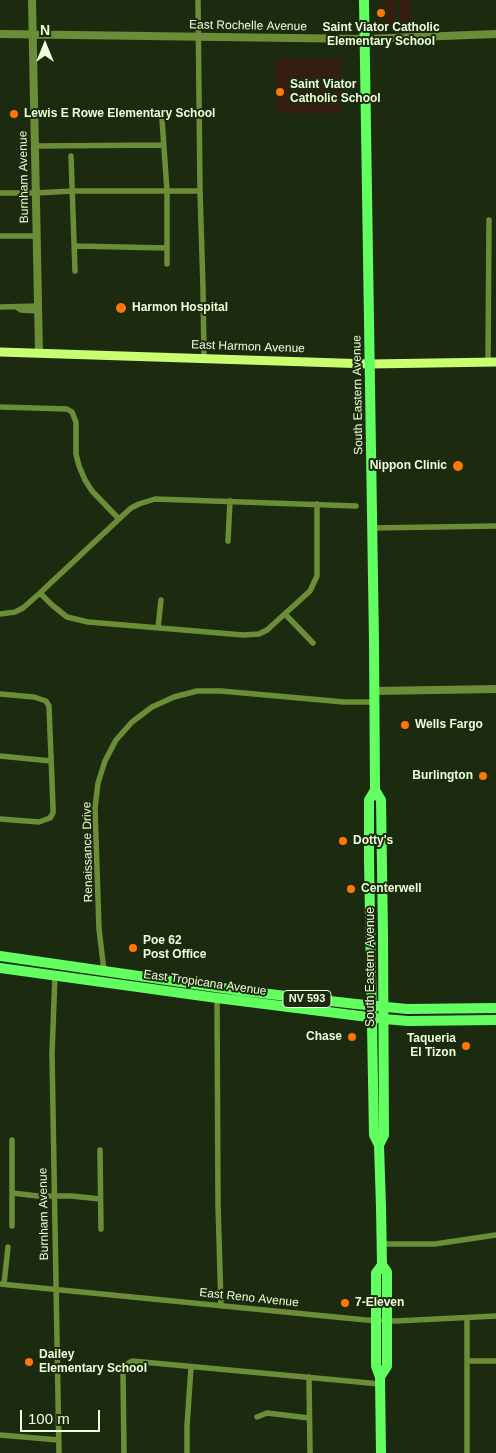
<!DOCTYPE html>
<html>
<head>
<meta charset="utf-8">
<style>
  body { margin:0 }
  #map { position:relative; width:496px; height:1453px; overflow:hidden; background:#1c2b0f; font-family:Helvetica,sans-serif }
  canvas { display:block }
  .north { position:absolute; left:20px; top:20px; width:50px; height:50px; -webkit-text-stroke:4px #1c2b0f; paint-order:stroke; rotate:0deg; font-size:14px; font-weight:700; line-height:20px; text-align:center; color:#edffd9 }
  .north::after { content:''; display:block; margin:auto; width:18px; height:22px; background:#edffd9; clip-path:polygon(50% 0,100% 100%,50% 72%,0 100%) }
  .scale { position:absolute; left:20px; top:1410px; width:80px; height:22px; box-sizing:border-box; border:2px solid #edffd9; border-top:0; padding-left:6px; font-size:15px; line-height:18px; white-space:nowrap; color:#edffd9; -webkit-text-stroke:4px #1c2b0f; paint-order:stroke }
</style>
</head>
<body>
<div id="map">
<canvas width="496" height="1453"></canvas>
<div class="north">N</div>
<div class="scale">100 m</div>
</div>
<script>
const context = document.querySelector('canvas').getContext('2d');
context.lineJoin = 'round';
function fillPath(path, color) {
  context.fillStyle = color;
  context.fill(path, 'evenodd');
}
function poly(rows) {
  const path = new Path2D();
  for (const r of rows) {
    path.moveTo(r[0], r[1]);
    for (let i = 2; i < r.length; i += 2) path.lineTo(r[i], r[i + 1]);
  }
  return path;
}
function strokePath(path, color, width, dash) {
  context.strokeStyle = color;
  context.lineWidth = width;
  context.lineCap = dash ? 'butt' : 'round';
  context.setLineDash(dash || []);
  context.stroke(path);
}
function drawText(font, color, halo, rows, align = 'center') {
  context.font = font + ' Helvetica,sans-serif';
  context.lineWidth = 4;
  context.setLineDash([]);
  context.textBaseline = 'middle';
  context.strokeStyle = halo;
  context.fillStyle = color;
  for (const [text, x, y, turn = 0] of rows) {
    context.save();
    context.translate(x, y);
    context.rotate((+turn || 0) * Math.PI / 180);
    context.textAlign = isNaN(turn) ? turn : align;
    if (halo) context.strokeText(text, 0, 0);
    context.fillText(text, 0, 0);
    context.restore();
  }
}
fillPath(poly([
  [385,0,395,0,396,28,385,28],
  [400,0,410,0,410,27,400,28],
  [275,59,341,59,341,113,276,113]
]), '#351d12');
strokePath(poly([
  [198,0,200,191,203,288,204,359],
  [162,119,167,191,167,264],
  [35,146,163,145],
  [71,156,75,271],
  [0,193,36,193,72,191,200,191],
  [0,236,36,236],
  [75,246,167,248],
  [0,307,38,306],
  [18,308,21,310,38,311],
  [488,362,489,220],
  [0,407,67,409,72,412,76,422,76,454,79,466,85,480,92,491,119,519],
  [372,528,496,526],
  [228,541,230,501],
  [40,593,52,605,67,617,88,622,243,635,259,634,267,630,310,591,317,576,317,504],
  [0,614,15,612,23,608,40,593,119,519,131,508,139,504,155,499,356,506],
  [286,615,313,643],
  [158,628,161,600],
  [0,694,34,697,46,701,49,706,53,807,53,813,50,818,39,822,0,819],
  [0,756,51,761],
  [104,971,99,929,95,808,98,783,105,761,116,740,132,722,152,707,174,697,197,691,221,691,344,702,374,702],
  [55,975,52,1054,59,1453],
  [217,998,218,1204,221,1306],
  [12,1140,12,1226],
  [100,1150,101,1229],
  [12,1193,38,1196,72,1196,100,1199],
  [382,1244,435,1244,496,1235],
  [0,1284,366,1320,396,1321,496,1316],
  [4,1284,8,1247],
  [468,1361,496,1361],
  [309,1377,310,1453],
  [257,1417,267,1413,309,1418],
  [0,1435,59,1440],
  [124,1453,123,1373,127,1364,132,1361,380,1384],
  [187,1453,187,1426,191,1367],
  [467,1453,467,1318]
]), '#6b8d37', 5.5);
strokePath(poly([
  [32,0,39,353],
  [0,34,365,39,496,34],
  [374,691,496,689]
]), '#6b8d37', 8);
strokePath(poly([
  [0,352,370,364,496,362]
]), '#c8ff70', 9);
strokePath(poly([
  [364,0,374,642,375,790,369,800,369,861,374,1135,379,1145,381,1207,382,1265,376,1273,376,1366,380,1377,381,1453],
  [375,790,381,800,383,934,384,1135,379,1145],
  [0,956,243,991,356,1004,407,1009,496,1008],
  [0,968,217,998,384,1019,408,1021,496,1020],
  [380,1377,387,1366,387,1272,382,1265]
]), '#62ff60', 10);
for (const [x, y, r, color] of [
  [381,13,5,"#ff7805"],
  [280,92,5,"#ff7805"],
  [14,114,5,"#ff7805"],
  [121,308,6,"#ff7805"],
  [458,466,6,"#ff7805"],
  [405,725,5,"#ff7805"],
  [483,776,5,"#ff7805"],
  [343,841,5,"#ff7805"],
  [351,889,5,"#ff7805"],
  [133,948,5,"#ff7805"],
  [352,1037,5,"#ff7805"],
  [466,1046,5,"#ff7805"],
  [345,1303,5,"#ff7805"],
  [29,1362,5,"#ff7805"]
]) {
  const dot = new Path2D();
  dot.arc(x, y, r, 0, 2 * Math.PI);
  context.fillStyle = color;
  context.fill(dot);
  strokePath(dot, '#1c2b0f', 2);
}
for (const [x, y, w] of [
  [307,999,48]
]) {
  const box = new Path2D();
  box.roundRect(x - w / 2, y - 8.5, w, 17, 4);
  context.fillStyle = '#1c2b0f';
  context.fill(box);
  strokePath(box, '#edffd9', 1);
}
drawText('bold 11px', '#edffd9', null, [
  ["NV 593",307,999]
]);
drawText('12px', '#edffd9', '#1c2b0f', [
  ["East Rochelle Avenue",248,26,1],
  ["Burnham Avenue",24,177,-91],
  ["East Harmon Avenue",248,347,2],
  ["South Eastern Avenue",358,395,-91],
  ["Renaissance Drive",88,852,-91],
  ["South Eastern Avenue",371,967,-90],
  ["East Tropicana Avenue",205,983,8],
  ["Burnham Avenue",44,1214,-91],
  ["East Reno Avenue",249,1298,6]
]);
drawText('bold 12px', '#edffd9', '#1c2b0f', [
  ["Saint Viator Catholic",381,28,"center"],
  ["Elementary School",381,42,"center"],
  ["Saint Viator",290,85],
  ["Catholic School",290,99],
  ["Lewis E Rowe Elementary School",24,114],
  ["Harmon Hospital",132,308],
  ["Nippon Clinic",447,466,"right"],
  ["Wells Fargo",415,725],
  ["Burlington",473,776,"right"],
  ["Dotty's",353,841],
  ["Centerwell",361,889],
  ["Poe 62",143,941],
  ["Post Office",143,955],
  ["Chase",342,1037,"right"],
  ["Taqueria",456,1039,"right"],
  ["El Tizon",456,1053,"right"],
  ["7-Eleven",355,1303],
  ["Dailey",39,1355],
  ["Elementary School",39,1369]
], 'left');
</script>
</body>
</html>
